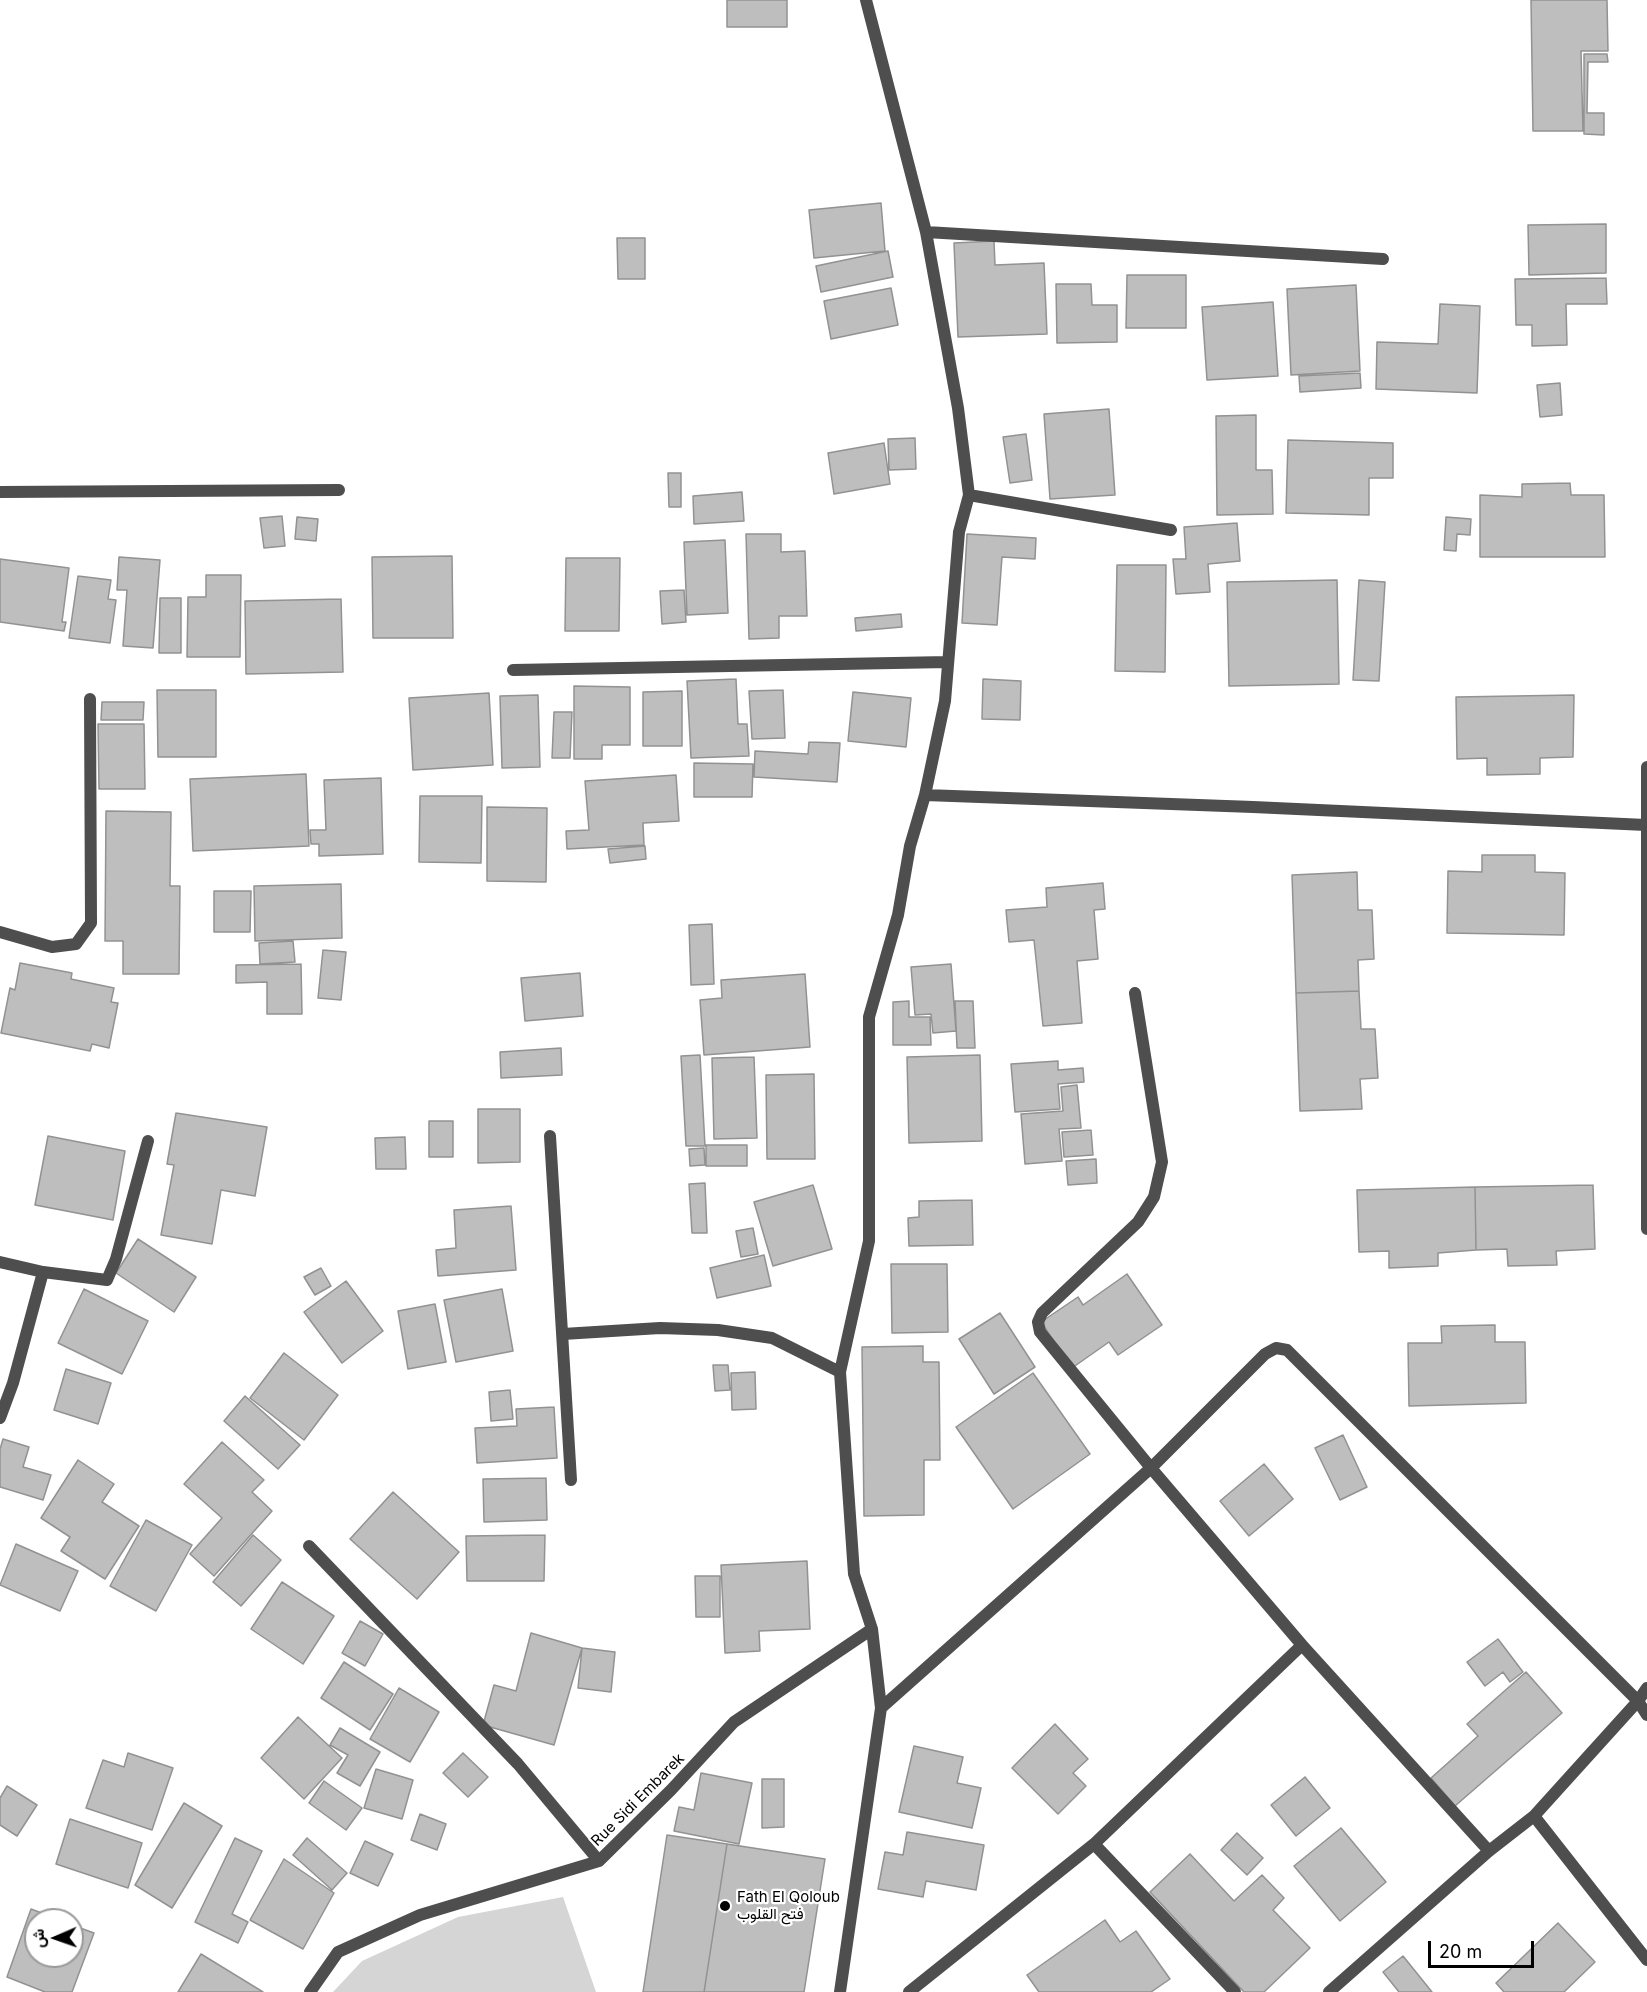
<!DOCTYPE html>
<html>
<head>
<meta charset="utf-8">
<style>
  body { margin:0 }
  #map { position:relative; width:1647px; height:1992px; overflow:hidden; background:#fff; font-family:Inter,Vazirmatn,sans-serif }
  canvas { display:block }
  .north { position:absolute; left:24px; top:1908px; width:60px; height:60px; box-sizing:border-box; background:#fff; border:2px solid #999; border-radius:50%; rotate:268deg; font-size:16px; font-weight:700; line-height:24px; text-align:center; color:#000 }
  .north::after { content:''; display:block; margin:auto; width:21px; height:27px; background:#000; clip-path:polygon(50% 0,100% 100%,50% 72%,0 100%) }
  .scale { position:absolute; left:1428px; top:1941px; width:106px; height:27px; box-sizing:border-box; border:3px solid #000; border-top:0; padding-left:8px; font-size:18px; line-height:21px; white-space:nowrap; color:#000; -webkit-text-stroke:4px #fff; paint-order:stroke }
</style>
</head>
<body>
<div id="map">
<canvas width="1647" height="1992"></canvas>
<div class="north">ش</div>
<div class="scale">20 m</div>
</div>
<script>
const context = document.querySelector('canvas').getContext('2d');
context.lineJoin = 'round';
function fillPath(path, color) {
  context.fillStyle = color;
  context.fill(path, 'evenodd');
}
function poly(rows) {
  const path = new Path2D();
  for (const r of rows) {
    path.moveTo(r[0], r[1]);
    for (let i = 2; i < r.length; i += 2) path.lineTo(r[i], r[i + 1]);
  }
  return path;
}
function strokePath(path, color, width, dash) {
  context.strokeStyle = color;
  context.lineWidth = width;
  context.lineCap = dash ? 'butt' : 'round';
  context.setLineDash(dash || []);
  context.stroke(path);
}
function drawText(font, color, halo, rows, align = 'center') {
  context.font = font + ' Inter,Vazirmatn,sans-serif';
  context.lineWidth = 4.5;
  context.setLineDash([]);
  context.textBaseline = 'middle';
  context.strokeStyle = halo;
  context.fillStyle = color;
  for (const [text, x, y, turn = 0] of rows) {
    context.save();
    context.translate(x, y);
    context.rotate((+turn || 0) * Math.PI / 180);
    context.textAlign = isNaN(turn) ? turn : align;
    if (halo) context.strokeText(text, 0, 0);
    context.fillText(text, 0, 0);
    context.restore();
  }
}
fillPath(poly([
  [563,1897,596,1992,333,1992,362,1961,458,1917]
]), '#d5d5d5');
const building = poly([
  [727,0,787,0,787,27,727,27,727,0],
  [1531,0,1607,0,1608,51,1581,51,1583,131,1533,131,1531,0],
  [1584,54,1607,54,1608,62,1588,62,1587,113,1604,113,1604,135,1584,134,1584,54],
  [881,203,885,251,814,258,809,210,881,203],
  [1606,224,1606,273,1529,275,1528,225,1606,224],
  [617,238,645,238,645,279,618,279,617,238],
  [994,241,995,265,1044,263,1047,334,958,337,954,243,994,241],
  [888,251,893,277,821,292,816,266,888,251],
  [1127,275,1186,275,1186,328,1126,328,1127,275],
  [1606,278,1607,304,1566,304,1567,345,1532,346,1532,325,1516,325,1515,279,1606,278],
  [1056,284,1091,284,1092,305,1117,305,1117,342,1057,343,1056,284],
  [1356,285,1360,371,1291,375,1287,289,1356,285],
  [891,288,898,325,831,339,824,301,891,288],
  [1273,302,1278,376,1207,380,1202,307,1273,302],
  [1440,304,1480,306,1477,393,1376,389,1377,342,1438,344,1440,304],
  [1360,373,1361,388,1300,392,1299,376,1360,373],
  [1560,383,1562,415,1540,417,1537,385,1560,383],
  [1109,409,1115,495,1050,499,1044,414,1109,409],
  [1256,415,1256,470,1272,470,1273,514,1217,515,1216,416,1256,415],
  [1026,434,1032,480,1010,483,1003,437,1026,434],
  [915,438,916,469,889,470,888,439,915,438],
  [1288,440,1393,443,1393,478,1369,478,1369,515,1286,513,1288,440],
  [884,443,890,484,834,494,828,453,884,443],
  [668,473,681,473,681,507,669,507,668,473],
  [1570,483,1571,495,1604,495,1605,557,1480,557,1480,495,1522,497,1522,484,1570,483],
  [742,492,744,521,694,524,693,496,742,492],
  [282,516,285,546,264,548,260,518,282,516],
  [297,517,318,519,316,541,295,539,297,517],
  [1446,517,1471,519,1470,535,1457,534,1456,551,1444,550,1446,517],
  [1237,523,1240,561,1208,564,1210,592,1176,594,1173,559,1186,559,1184,527,1237,523],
  [746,534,781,534,781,552,805,551,807,616,779,616,779,638,749,639,746,534],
  [967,534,1036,538,1035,559,1002,557,997,625,962,623,967,534],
  [725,540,728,613,687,615,684,542,725,540],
  [452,556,453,638,373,638,372,557,452,556],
  [119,557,160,560,153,648,123,646,127,590,117,590,119,557],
  [566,558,620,558,619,631,565,631,566,558],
  [0,559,69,568,62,622,66,622,64,631,0,622,0,559],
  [1117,565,1166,565,1165,672,1115,671,1117,565],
  [206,575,241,575,240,657,187,657,188,597,206,597,206,575],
  [78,576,111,580,108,599,116,600,110,643,69,638,78,576],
  [1337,580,1339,684,1229,686,1227,582,1337,580],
  [1359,580,1385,582,1379,681,1353,680,1359,580],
  [684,590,686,622,662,624,660,591,684,590],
  [160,598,181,598,181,653,159,653,160,598],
  [341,599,343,672,246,674,245,601,341,599],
  [901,614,902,627,856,631,855,618,901,614],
  [736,679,738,724,747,724,749,756,691,758,687,681,736,679],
  [983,679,1021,681,1020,720,982,719,983,679],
  [574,686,630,687,630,745,602,745,602,759,574,759,574,686],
  [157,690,216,690,216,757,158,757,157,690],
  [783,690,785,738,752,739,749,691,783,690],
  [682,691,682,746,643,746,643,692,682,691],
  [853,692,911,698,906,747,848,741,853,692],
  [489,693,493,765,413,770,409,698,489,693],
  [538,695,540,767,502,768,500,696,538,695],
  [1574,695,1573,757,1540,758,1540,774,1487,775,1487,758,1457,759,1456,697,1574,695],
  [102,702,144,702,143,720,101,720,102,702],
  [554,712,572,712,570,758,552,758,554,712],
  [98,724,144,724,145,789,99,789,98,724],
  [809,742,840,743,837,782,754,777,755,751,808,754,809,742],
  [694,763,753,764,752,797,694,797,694,763],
  [306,774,309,846,193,851,190,779,306,774],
  [676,775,679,821,643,823,644,845,567,849,566,831,589,830,585,781,676,775],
  [381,778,383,854,319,856,319,844,311,844,310,830,326,830,324,780,381,778],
  [420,796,482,796,481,863,419,862,420,796],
  [487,807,547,808,546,882,487,881,487,807],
  [106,811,171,812,170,886,180,886,179,974,123,974,123,941,105,941,106,811],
  [645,846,646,859,610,863,608,849,645,846],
  [1482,855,1535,855,1535,872,1565,873,1564,935,1447,933,1448,871,1482,872,1482,855],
  [1357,872,1358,910,1372,910,1374,959,1358,960,1359,991,1296,993,1292,875,1357,872],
  [1103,883,1105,909,1094,910,1098,959,1077,961,1082,1023,1043,1026,1034,940,1009,942,1006,910,1047,907,1046,888,1103,883],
  [341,884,342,938,255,941,254,886,341,884],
  [214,891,251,891,250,932,214,932,214,891],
  [712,924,714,984,691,985,689,925,712,924],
  [293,941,295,962,260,964,259,943,293,941],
  [323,950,346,952,341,1000,318,998,323,950],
  [20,963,72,973,71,979,114,988,111,1002,118,1003,109,1048,92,1044,90,1051,1,1033,10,988,15,990,20,963],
  [301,964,302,1014,267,1014,267,982,236,983,236,965,301,964],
  [951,964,956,1031,933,1033,931,1014,915,1015,911,967,951,964],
  [580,973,583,1016,525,1021,521,978,580,973],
  [805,974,810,1047,704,1055,700,1000,722,998,721,980,805,974],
  [1359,991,1361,1029,1375,1029,1378,1078,1360,1079,1362,1109,1300,1111,1296,993,1359,991],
  [909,1001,909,1017,930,1017,931,1045,893,1045,893,1002,909,1001],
  [955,1001,973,1001,975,1048,957,1048,955,1001],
  [561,1048,562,1075,501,1078,500,1052,561,1048],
  [700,1055,705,1146,686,1146,681,1056,700,1055],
  [980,1055,982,1141,909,1143,907,1057,980,1055],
  [754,1057,757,1138,714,1139,712,1058,754,1057],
  [1058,1061,1058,1070,1083,1068,1084,1082,1058,1084,1060,1109,1015,1112,1011,1064,1058,1061],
  [814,1074,815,1159,767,1159,766,1075,814,1074],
  [1077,1085,1081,1128,1059,1129,1062,1161,1025,1164,1021,1114,1063,1111,1061,1087,1077,1085],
  [478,1109,520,1109,520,1162,478,1163,478,1109],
  [176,1113,267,1127,255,1196,221,1190,212,1244,161,1235,174,1165,167,1164,176,1113],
  [429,1121,453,1121,453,1157,429,1157,429,1121],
  [1091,1130,1093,1155,1064,1157,1062,1132,1091,1130],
  [48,1136,125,1151,113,1220,35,1205,48,1136],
  [405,1137,406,1169,376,1169,375,1138,405,1137],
  [706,1145,747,1145,747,1166,706,1166,706,1145],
  [704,1148,705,1165,690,1166,689,1149,704,1148],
  [1096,1159,1097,1183,1068,1185,1066,1161,1096,1159],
  [705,1183,707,1233,692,1233,689,1184,705,1183],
  [813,1185,832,1249,773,1266,754,1202,813,1185],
  [1593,1185,1595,1249,1556,1251,1557,1265,1508,1266,1507,1249,1476,1250,1475,1187,1593,1185],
  [1475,1187,1476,1250,1438,1253,1438,1266,1389,1268,1389,1251,1359,1252,1357,1190,1475,1187],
  [972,1200,973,1245,909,1246,908,1218,919,1217,919,1201,972,1200],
  [511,1206,516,1270,438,1276,436,1250,456,1248,454,1210,511,1206],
  [753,1228,758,1254,741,1257,736,1231,753,1228],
  [138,1239,196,1277,174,1312,116,1273,138,1239],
  [764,1255,771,1286,717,1298,710,1268,764,1255],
  [891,1264,947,1264,948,1332,892,1333,891,1264],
  [321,1268,331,1286,315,1295,304,1277,321,1268],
  [1127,1274,1162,1325,1118,1355,1109,1342,1072,1368,1041,1322,1078,1297,1083,1305,1127,1274],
  [346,1281,383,1331,342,1363,304,1312,346,1281],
  [84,1289,148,1321,122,1374,58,1343,84,1289],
  [502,1289,513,1351,456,1362,444,1300,502,1289],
  [435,1304,446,1362,408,1369,398,1311,435,1304],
  [1000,1313,1035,1367,994,1394,959,1339,1000,1313],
  [1495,1325,1495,1342,1525,1342,1526,1403,1409,1406,1408,1343,1442,1343,1441,1326,1495,1325],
  [923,1346,923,1362,939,1362,940,1460,924,1460,924,1515,864,1516,862,1347,923,1346],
  [284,1353,338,1395,304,1440,250,1398,284,1353],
  [713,1365,728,1365,730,1390,715,1391,713,1365],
  [66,1369,111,1383,98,1424,54,1410,66,1369],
  [755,1372,756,1409,732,1410,731,1373,755,1372],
  [1033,1373,1090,1454,1013,1509,956,1427,1033,1373],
  [510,1390,513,1419,491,1421,489,1392,510,1390],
  [245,1396,300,1445,278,1469,224,1421,245,1396],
  [554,1407,557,1458,477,1463,475,1428,517,1426,516,1409,554,1407],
  [1343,1435,1367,1487,1340,1500,1315,1448,1343,1435],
  [3,1439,29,1447,23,1467,51,1475,43,1500,0,1487,0,1449,3,1439],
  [222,1442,264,1480,252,1492,272,1511,214,1576,190,1554,222,1518,184,1484,222,1442],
  [78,1460,114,1484,102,1502,139,1526,105,1579,61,1551,70,1537,41,1518,78,1460],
  [1264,1464,1293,1499,1249,1536,1220,1501,1264,1464],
  [546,1478,547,1520,484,1522,483,1479,546,1478],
  [393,1492,459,1552,417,1599,350,1539,393,1492],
  [146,1520,192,1545,156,1611,110,1586,146,1520],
  [253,1535,281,1560,241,1606,213,1582,253,1535],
  [545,1535,544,1581,467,1581,466,1536,545,1535],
  [16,1544,78,1571,60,1611,0,1585,16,1544],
  [807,1561,810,1629,759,1631,760,1651,725,1653,721,1565,807,1561],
  [695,1576,720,1576,720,1617,696,1617,695,1576],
  [282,1582,334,1616,303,1664,251,1629,282,1582],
  [360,1621,383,1634,365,1666,342,1653,360,1621],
  [531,1633,582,1648,554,1745,483,1725,494,1685,516,1691,531,1633],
  [1498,1639,1523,1672,1510,1682,1503,1672,1485,1686,1467,1662,1498,1639],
  [582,1648,615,1652,611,1692,578,1688,582,1648],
  [344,1662,393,1694,370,1730,321,1698,344,1662],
  [1526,1672,1562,1713,1455,1806,1431,1778,1478,1736,1467,1724,1526,1672],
  [399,1688,439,1712,410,1762,370,1739,399,1688],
  [298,1717,342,1758,304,1799,261,1758,298,1717],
  [1055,1724,1088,1759,1073,1773,1086,1786,1058,1814,1012,1768,1055,1724],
  [340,1728,380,1752,360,1786,337,1773,348,1755,330,1745,340,1728],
  [914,1746,963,1757,957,1783,981,1788,972,1828,899,1812,914,1746],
  [128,1753,173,1768,152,1830,86,1808,103,1760,124,1767,128,1753],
  [463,1753,488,1777,468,1797,443,1773,463,1753],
  [376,1769,413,1780,402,1819,364,1808,376,1769],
  [701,1773,752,1783,739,1844,674,1831,679,1807,694,1810,701,1773],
  [1305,1777,1330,1808,1296,1836,1271,1805,1305,1777],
  [762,1779,784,1779,784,1827,762,1828,762,1779],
  [324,1781,362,1808,346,1830,309,1803,324,1781],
  [7,1786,37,1805,17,1836,0,1825,0,1798,7,1786],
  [184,1803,222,1826,172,1908,135,1885,184,1803],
  [420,1814,446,1824,437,1850,411,1840,420,1814],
  [70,1819,142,1843,128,1888,56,1864,70,1819],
  [1341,1828,1386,1882,1340,1921,1294,1866,1341,1828],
  [907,1832,984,1845,976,1890,926,1881,923,1897,878,1889,885,1852,903,1855,907,1832],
  [1237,1833,1263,1858,1247,1875,1221,1850,1237,1833],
  [667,1835,727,1844,704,1992,643,1992,667,1835],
  [235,1838,262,1851,232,1914,248,1922,238,1943,195,1922,235,1838],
  [307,1838,347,1873,332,1890,293,1855,307,1838],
  [365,1841,393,1854,378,1886,350,1873,365,1841],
  [727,1844,825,1859,804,1992,704,1992,727,1844],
  [1190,1854,1234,1901,1262,1875,1284,1898,1273,1910,1310,1948,1264,1992,1244,1992,1150,1892,1190,1854],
  [284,1859,334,1893,303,1949,250,1920,284,1859],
  [31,1909,60,1920,36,1920,36,1956,72,1956,72,1925,94,1933,72,1992,45,1992,7,1977,31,1909],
  [1105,1920,1120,1942,1136,1931,1170,1979,1151,1992,1039,1992,1027,1975,1105,1920],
  [1558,1923,1595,1962,1564,1992,1504,1992,1496,1983,1558,1923],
  [201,1954,263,1992,178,1992,201,1954],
  [1403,1956,1432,1992,1399,1992,1383,1972,1403,1956]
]);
fillPath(building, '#bebebe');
strokePath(building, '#929292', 1.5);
strokePath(poly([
  [926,232,1383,259],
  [0,492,339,490],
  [969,495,1171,530],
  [513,670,948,662],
  [925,795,1253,807,1646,825],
  [0,932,52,947,76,944,91,923,90,699],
  [1135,993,1162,1162,1154,1197,1138,1222,1042,1313,1038,1322,1040,1332,1151,1468,1302,1645,1489,1851],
  [550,1136,571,1480],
  [0,1262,43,1272,107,1280,116,1259,148,1141],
  [563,1334,660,1328,718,1330,772,1338,840,1372],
  [0,1418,13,1383,43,1272],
  [309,1546,518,1764,599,1861],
  [881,1708,1151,1468,1265,1354,1276,1348,1287,1350,1638,1701,1534,1816,1489,1851,1329,1992],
  [1534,1816,1647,1960],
  [1094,1844,1235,1992],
  [310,1992,338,1952,420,1915,599,1861,671,1790,734,1722,872,1629],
  [840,1992,881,1708,872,1629,854,1574,840,1372,869,1241,869,1017,898,915,910,846,925,795,945,701,959,532,969,495,958,408,926,232,866,0],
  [909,1992,1094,1844,1302,1645]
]), '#4e4e4e', 12);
strokePath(poly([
  [1647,767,1647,1229],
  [1647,1688,1638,1701,1647,1715]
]), '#4e4e4e', 12);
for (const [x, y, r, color] of [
  [725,1906,6,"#000"]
]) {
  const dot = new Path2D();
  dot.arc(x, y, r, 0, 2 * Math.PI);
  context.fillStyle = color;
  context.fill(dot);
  strokePath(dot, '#fff', 2);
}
drawText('15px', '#000', '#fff', [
  ["Rue Sidi Embarek",638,1800,-45]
]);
drawText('15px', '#000', '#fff', [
  ["Fath El Qoloub",737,1897],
  ["فتح القلوب",737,1914]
], 'left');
</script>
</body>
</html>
